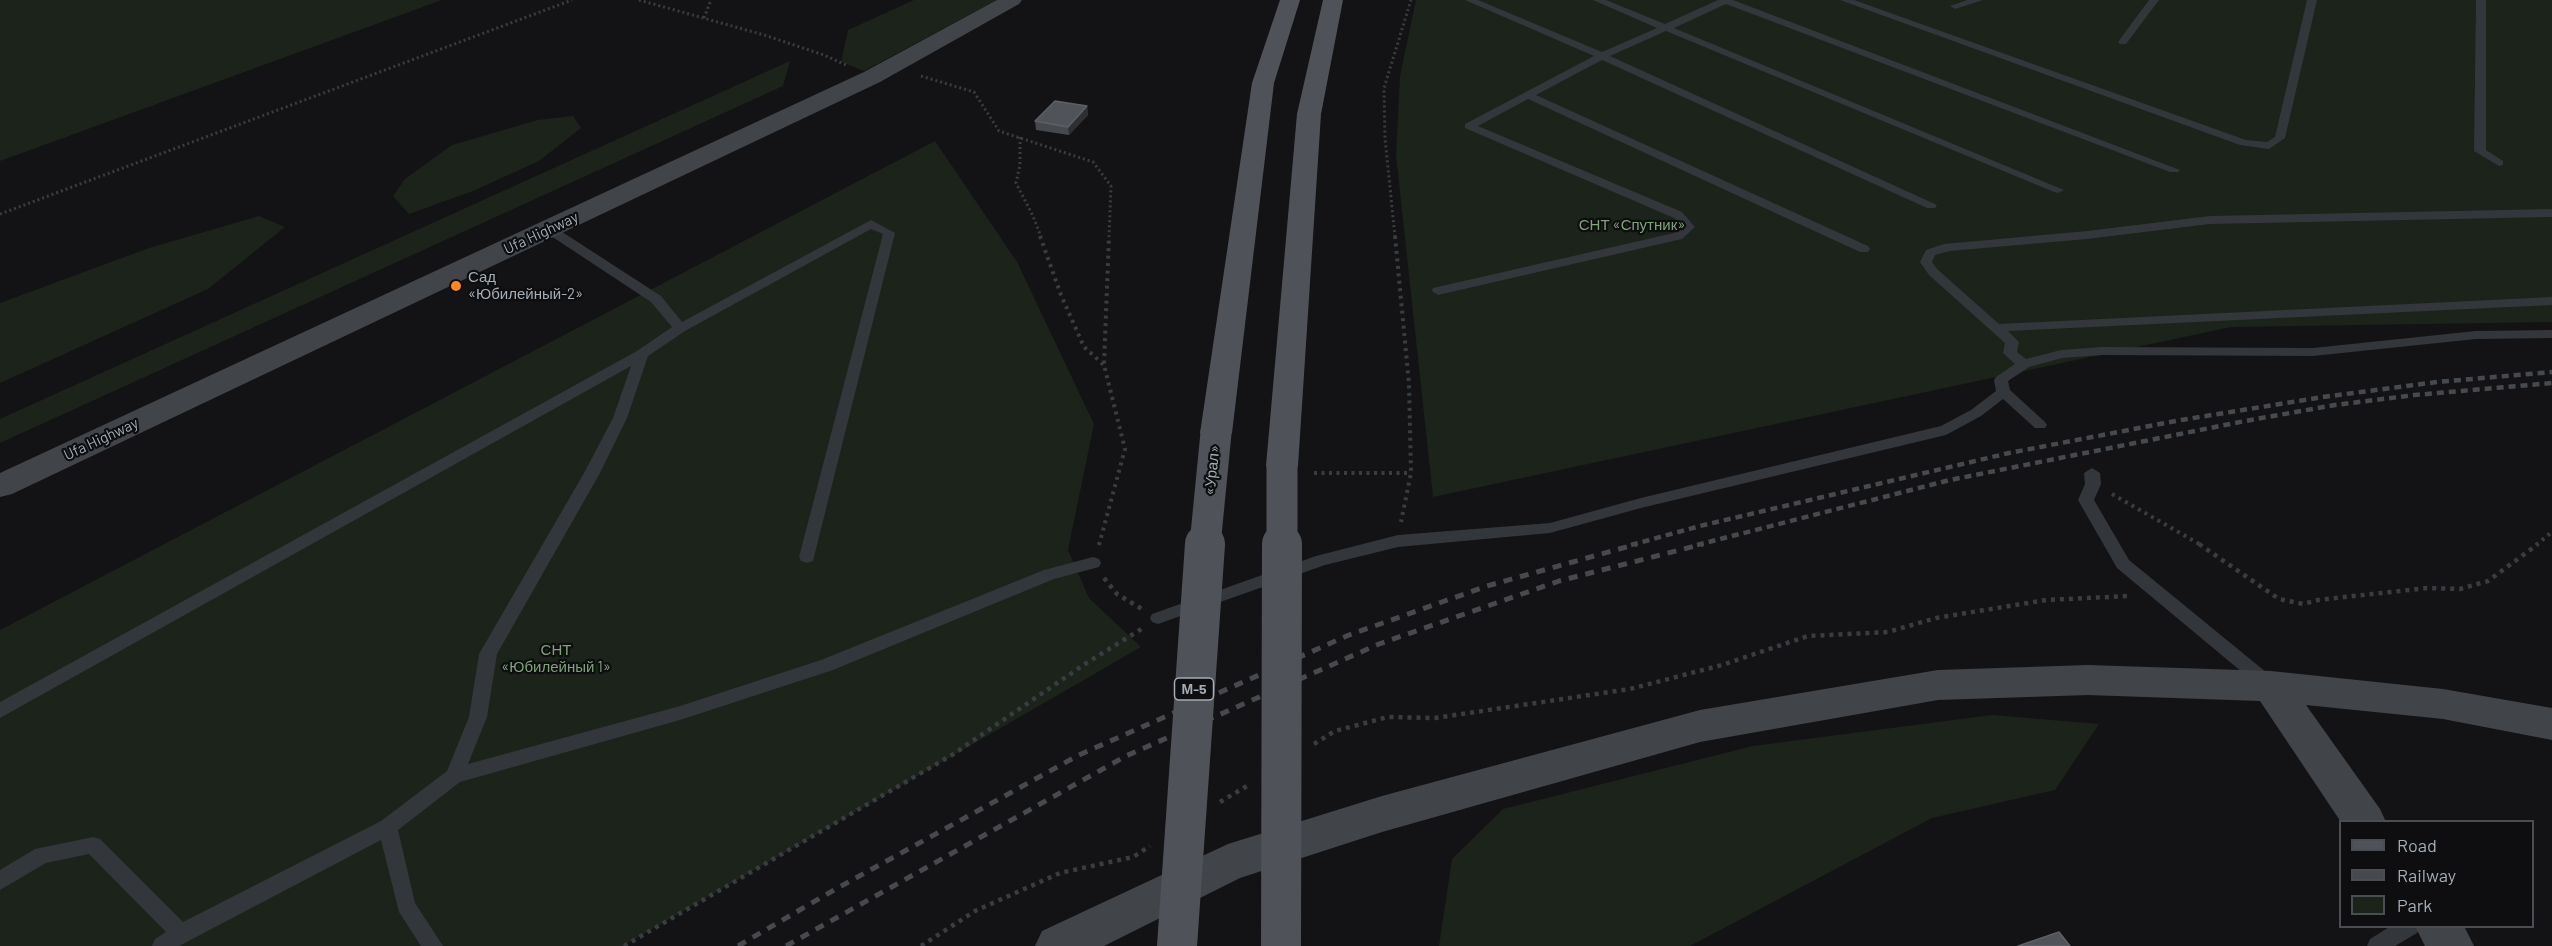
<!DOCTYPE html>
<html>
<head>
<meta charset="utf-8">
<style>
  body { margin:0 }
  #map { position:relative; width:2552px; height:946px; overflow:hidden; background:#131315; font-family:Barlow,sans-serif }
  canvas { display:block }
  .legend { position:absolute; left:2339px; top:820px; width:195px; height:108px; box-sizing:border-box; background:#0e0e10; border:2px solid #4a4e52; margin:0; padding:8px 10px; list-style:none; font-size:18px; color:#a3adb6 }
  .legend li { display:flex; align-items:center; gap:12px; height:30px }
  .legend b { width:30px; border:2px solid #4a4e52 }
</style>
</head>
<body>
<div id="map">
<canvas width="2552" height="946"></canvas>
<ul class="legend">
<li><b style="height:8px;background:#4f5359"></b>Road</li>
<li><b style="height:8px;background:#464a4f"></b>Railway</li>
<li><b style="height:16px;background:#1b231b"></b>Park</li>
</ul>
</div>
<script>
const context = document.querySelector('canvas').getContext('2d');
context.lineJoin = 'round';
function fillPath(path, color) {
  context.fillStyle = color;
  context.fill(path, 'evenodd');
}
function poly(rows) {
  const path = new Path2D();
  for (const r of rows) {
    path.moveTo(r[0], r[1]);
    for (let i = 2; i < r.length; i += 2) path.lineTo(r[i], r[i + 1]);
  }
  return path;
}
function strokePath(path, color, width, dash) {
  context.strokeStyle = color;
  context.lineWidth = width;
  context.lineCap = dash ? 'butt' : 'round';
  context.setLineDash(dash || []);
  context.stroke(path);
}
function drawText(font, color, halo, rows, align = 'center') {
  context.font = font + ' Barlow,sans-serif';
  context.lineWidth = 4.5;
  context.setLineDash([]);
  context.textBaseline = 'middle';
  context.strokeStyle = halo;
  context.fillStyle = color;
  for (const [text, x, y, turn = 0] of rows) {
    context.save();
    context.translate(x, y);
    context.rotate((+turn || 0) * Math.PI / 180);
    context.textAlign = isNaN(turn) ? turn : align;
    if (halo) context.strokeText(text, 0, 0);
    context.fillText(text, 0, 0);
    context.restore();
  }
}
fillPath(poly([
  [0,0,442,0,0,161],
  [914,0,997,0,864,71,841,62,848,30],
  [1416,0,2552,0,2552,322,2231,327,1433,497,1396,155,1400,76],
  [790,61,783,86,0,443,0,419],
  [573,116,581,128,539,161,473,191,409,214,393,196,405,179,452,145,538,120],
  [935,141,1017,262,1094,424,1068,550,1089,598,1141,647,623,946,0,946,0,630],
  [259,216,285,227,208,289,0,383,0,303,149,248],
  [1992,715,2099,724,2055,790,1932,818,1690,946,1439,946,1452,859,1503,809,1753,746]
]), '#1b231b');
strokePath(poly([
  [639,0,764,35,824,55,846,65],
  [704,18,711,0],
  [921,76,974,92,999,131,1093,162,1111,186,1109,237],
  [1020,137,1020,165,1016,183,1033,216,1041,237],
  [0,214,572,0],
  [1395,237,1385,138,1384,88,1411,0]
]), '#393d41', 3, [2, 3]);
strokePath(poly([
  [1040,236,1061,295,1084,347,1104,365],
  [1395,236,1409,384,1411,473,1401,522],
  [1314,473,1411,473],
  [2112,494,2201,545],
  [1099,545,1125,449,1104,365,1109,236],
  [2536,545,2552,532]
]), '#393d41', 4, [3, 4.5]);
strokePath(poly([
  [2199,544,2279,599,2303,604,2318,600,2427,588,2460,589,2488,581,2538,544],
  [1104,578,1117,594,1142,609],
  [1314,744,1335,731,1388,717,1435,718,1630,689,1722,665,1808,636,1888,632,1936,618,2046,600,2128,596],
  [1220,802,1247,786],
  [624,946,952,755,1085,664,1143,628],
  [921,946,975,911,1060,873,1133,857,1150,846]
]), '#393d41', 4.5, [4, 5]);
fillPath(poly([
  [1465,0,1478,0,1602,52,1657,28,1593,0,1606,0,1665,24,1718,0,1733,0,2180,170,2178,172,2170,172,1726,4,1674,28,2064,190,2058,193,2054,192,1666,31,1610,56,1937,205,1935,208,1927,208,1602,60,1536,95,1868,246,1870,249,1868,252,1860,252,1528,99,1478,126,1682,212,1695,227,1682,239,1438,295,1432,291,1433,288,1674,233,1682,227,1674,218,1465,128,1465,124,1594,56,1465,0],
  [1840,0,1854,0,2246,140,2267,142,2275,137,2307,0,2317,0,2285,138,2269,149,2240,145,1840,0],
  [1967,0,1983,0,1955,9,1950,6,1967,0],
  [2149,0,2159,0,2126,44,2120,44,2118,42,2149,0],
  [2476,0,2486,0,2486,150,2503,161,2503,165,2499,166,2474,151,2476,0],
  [2552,209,2552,217,2210,224,2087,239,1950,251,1935,255,1932,262,1937,269,1999,324,2552,297,2552,305,2008,331,2019,342,2017,352,2026,359,2061,350,2102,347,2313,348,2476,331,2552,330,2552,338,2476,339,2313,356,2102,355,2062,358,2029,367,2008,381,2010,390,2045,422,2047,425,2045,428,2035,428,2003,399,1981,416,1946,435,1641,508,1550,533,1398,547,1325,565,1158,624,1152,622,1150,618,1152,614,1316,556,1398,535,1550,523,1641,498,1941,426,1971,410,1996,391,1994,380,1996,377,2015,364,2003,353,2005,343,1929,275,1920,262,1926,250,1944,244,2087,231,2210,216,2552,209],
  [871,220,895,233,813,561,807,563,801,561,799,557,883,234,871,229,685,331,648,356,627,418,600,473,497,654,487,717,468,764,680,706,821,660,1044,570,1093,557,1099,559,1101,563,1099,567,1054,579,833,670,680,720,460,782,398,830,415,903,443,946,421,946,399,912,381,840,179,946,152,946,155,939,166,932,89,854,46,863,0,890,0,870,35,849,93,837,100,839,183,922,381,821,447,771,469,717,479,654,584,473,613,418,631,366,0,718,0,702,637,351,672,327,651,302,545,232,545,226,553,226,661,296,682,322,871,220],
  [2092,468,2100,473,2101,484,2094,500,2129,560,2272,677,2275,682,2272,687,2266,689,2260,687,2117,568,2078,500,2085,484,2084,473,2092,468],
  [2391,926,2420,926,2417,933,2395,946,2367,946,2370,939,2391,926]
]), '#33363a');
fillPath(poly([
  [997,0,1022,0,1019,4,880,82,12,494,0,497,0,473,864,72,997,0],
  [2088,665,2271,671,2443,689,2552,708,2552,740,2443,719,2306,705,2380,809,2386,822,2341,822,2260,701,2088,695,1938,700,1700,742,1382,832,1240,878,1104,946,1035,946,1042,931,1228,844,1382,796,1700,710,1938,670,2088,665],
  [2415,926,2464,926,2474,946,2425,946,2415,926]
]), '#41454a');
fillPath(poly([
  [1280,0,1300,0,1274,83,1232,433,1227,440,1216,443,1205,440,1200,433,1252,83,1280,0],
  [1323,0,1343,0,1321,114,1298,466,1294,474,1282,477,1270,474,1266,466,1297,114,1323,0]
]), '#4f5359');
strokePath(poly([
  [1631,545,1700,526,2009,453,2181,420,2323,397,2437,382,2552,372],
  [1697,545,1950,480,2245,421,2335,405,2415,395,2552,383]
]), '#464a4f', 4.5, [7, 5]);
strokePath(poly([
  [738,946,834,890,1079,755,1349,635,1487,586,1637,544],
  [786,946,1126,756,1379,644,1559,581,1703,544]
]), '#464a4f', 5, [9, 8]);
strokePath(poly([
  [1205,545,1216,433],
  [1282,545,1282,466]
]), '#4f5359', 31);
strokePath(poly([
  [1177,946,1205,544],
  [1281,946,1282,544]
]), '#4f5359', 40);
fillPath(poly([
  [1087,106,1088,115,1069,135,1036,130,1035,121]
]), '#46494d');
fillPath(poly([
  [1087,106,1088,115,1069,135,1068,127]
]), '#2d2f32');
const building = poly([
  [1055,101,1087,106,1068,127,1035,121,1055,101],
  [2059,932,2070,946,2018,946,2059,932]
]);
fillPath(building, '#505358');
strokePath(building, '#5d6167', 1.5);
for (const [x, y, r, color] of [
  [456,286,6,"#ff8620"]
]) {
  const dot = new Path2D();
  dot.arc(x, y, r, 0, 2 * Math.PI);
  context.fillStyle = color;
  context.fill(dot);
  strokePath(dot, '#0e0e10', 2);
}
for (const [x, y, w] of [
  [1194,689,39]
]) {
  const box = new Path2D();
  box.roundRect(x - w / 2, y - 11, w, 22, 4.5);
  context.fillStyle = '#0e0e10';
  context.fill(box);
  strokePath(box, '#a3adb6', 1.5);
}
drawText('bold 14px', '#a3adb6', null, [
  ["М-5",1194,689]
]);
drawText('15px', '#7fa378', '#0e0e10', [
  ["СНТ «Спутник»",1632,225],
  ["СНТ",556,650],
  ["«Юбилейный 1»",556,667]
]);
drawText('15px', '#a3adb6', '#0e0e10', [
  ["Ufa Highway",541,233,-25],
  ["Ufa Highway",101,439,-25],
  ["«Урал»",1212,470,-84]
]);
drawText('15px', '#a3adb6', '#0e0e10', [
  ["Сад",468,277],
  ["«Юбилейный-2»",468,294]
], 'left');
</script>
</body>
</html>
